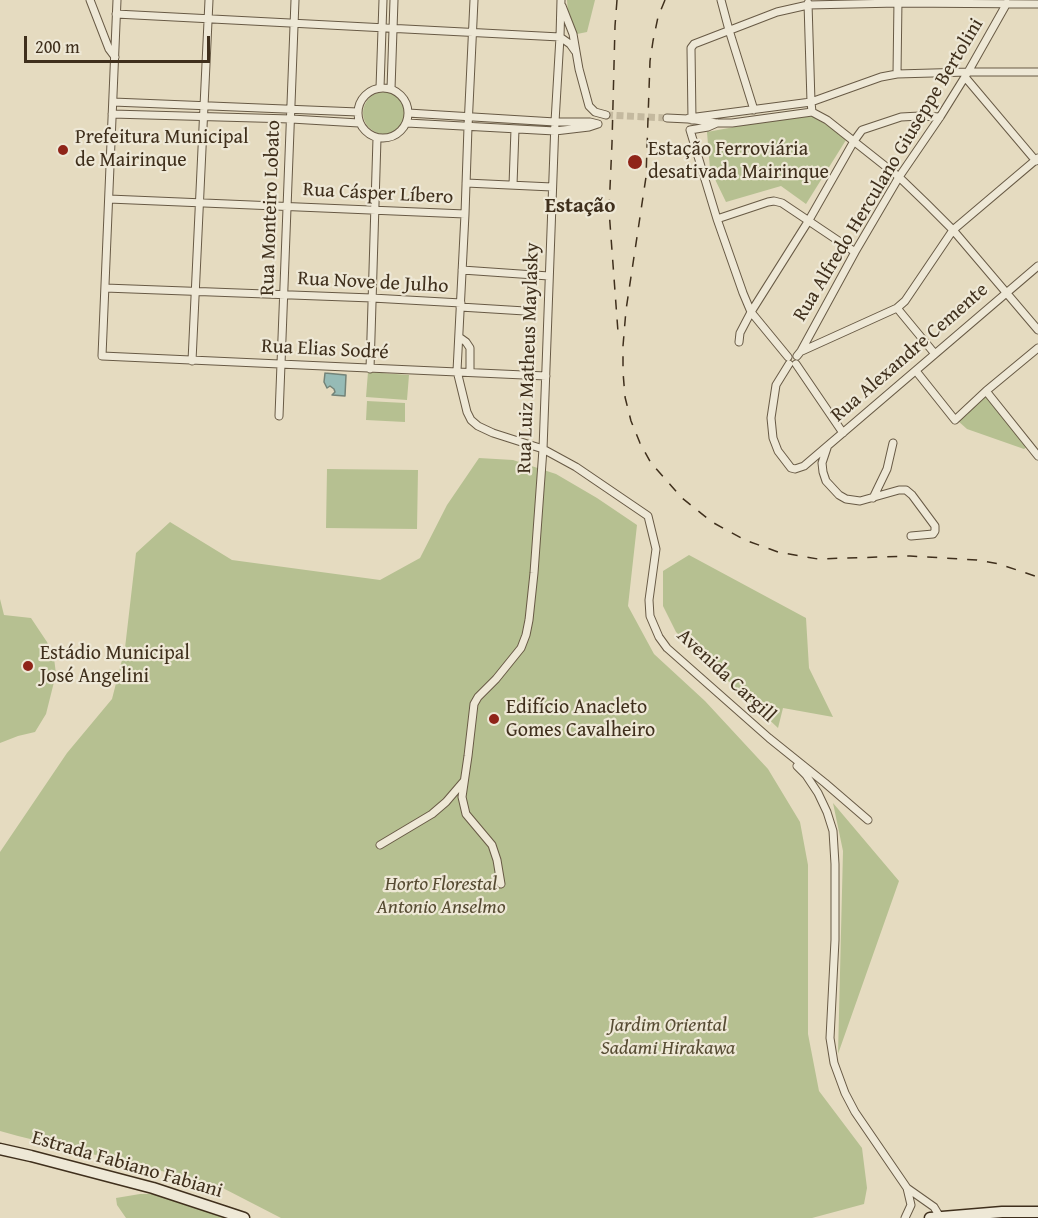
<!DOCTYPE html>
<html>
<head>
<meta charset="utf-8">
<style>
  body { margin:0 }
  #map { position:relative; width:1038px; height:1218px; overflow:hidden; background:#e5dbc0; font-family:"Gentium Book Plus",serif }
  canvas { display:block }
  .scale { position:absolute; left:24px; top:36px; width:186px; height:27px; box-sizing:border-box; border:3px solid #3f2f1c; border-top:0; padding-left:8px; font-size:18px; line-height:21px; white-space:nowrap; color:#3f2f1c; -webkit-text-stroke:4px #eee8d6; paint-order:stroke }
</style>
</head>
<body>
<div id="map">
<canvas width="1038" height="1218"></canvas>
<div class="scale">200 m</div>
</div>
<script>
const context = document.querySelector('canvas').getContext('2d');
context.lineJoin = 'round';
function fillPath(path, color) {
  context.fillStyle = color;
  context.fill(path, 'evenodd');
}
function poly(rows) {
  const path = new Path2D();
  for (const r of rows) {
    if (r.length === 3) {
      path.moveTo(r[0] + r[2], r[1]);
      path.arc(r[0], r[1], r[2], 0, 2 * Math.PI);
      continue;
    }
    path.moveTo(r[0], r[1]);
    for (let i = 2; i < r.length; i += 2) path.lineTo(r[i], r[i + 1]);
  }
  return path;
}
function strokePath(path, color, width, dash) {
  context.strokeStyle = color;
  context.lineWidth = width;
  context.lineCap = dash ? 'butt' : 'round';
  context.setLineDash(dash || []);
  context.stroke(path);
}
function drawText(font, color, halo, rows, align = 'center') {
  context.font = font + ' "Gentium Book Plus",serif';
  context.lineWidth = 4.5;
  context.setLineDash([]);
  context.textBaseline = 'middle';
  context.strokeStyle = halo;
  context.fillStyle = color;
  for (const [text, x, y, turn = 0] of rows) {
    context.save();
    context.translate(x, y);
    context.rotate((+turn || 0) * Math.PI / 180);
    context.textAlign = isNaN(turn) ? turn : align;
    if (halo) context.strokeText(text, 0, 0);
    context.fillText(text, 0, 0);
    context.restore();
  }
}
fillPath(poly([
  [567,0,595,0,587,32,577,34,568,13],
  [384,113,21],
  [812,116,830,127,846,140,806,204,781,186,726,202,710,169,707,132,789,117],
  [368,372,409,375,407,400,366,397],
  [987,394,1027,447,1024,449,967,429,958,421],
  [367,401,405,403,405,422,366,420],
  [479,458,513,460,556,474,597,498,637,525,628,606,654,654,705,701,768,769,800,822,808,865,808,1034,819,1091,862,1148,867,1188,864,1204,812,1218,281,1218,215,1184,18,1136,0,1131,0,852,67,753,112,699,125,648,136,553,170,522,232,560,380,580,420,558,447,505],
  [327,469,418,470,417,529,326,528],
  [689,555,806,618,809,668,833,717,783,708,778,728,676,632,663,606,663,571],
  [0,599,4,615,31,618,47,642,54,658,56,674,46,714,35,732,18,736,0,743],
  [833,803,899,881,838,1054,843,851],
  [140,1194,151,1194,178,1200,227,1218,126,1218,117,1205,116,1198]
]), '#b6c091');
const water = poly([
  [325,373,346,375,345,396,332,395,335,392,334,389,330,386,327,388,324,382,325,373]
]);
fillPath(water, '#96bbb6');
strokePath(water, '#738378', 1.5);
strokePath(poly([
  [606,115,667,118]
]), '#c4b99f', 7, [7, 3.5]);
const street = poly([
  [90,0,109,49,115,57],
  [117,0,102,356,546,376],
  [474,0,468,127,465,214,457,371,467,412,471,420,478,426,493,433,543,449,576,467,648,516,656,549,649,600,650,616,659,637,667,648,769,738,825,783,868,820],
  [721,0,729,30,754,110],
  [808,3,811,102,812,112,827,120,899,177,927,204,953,230,1038,330],
  [562,6,573,34,579,69,589,106,595,112,606,115],
  [116,14,560,37,570,44,575,51],
  [897,74,898,0],
  [965,77,1036,161],
  [383,113,25],
  [380,88,383,0],
  [391,89,394,0],
  [113,102,358,112],
  [408,113,555,122,590,122,598,124],
  [112,114,291,119,359,123],
  [667,118,688,119,717,123,732,123,812,112],
  [689,118,811,102,881,77,897,74,968,72,1038,72],
  [692,120,691,48,694,44,777,12,808,5,898,3,1038,4],
  [407,123,555,131,589,127,598,124],
  [717,123,708,127,690,130,717,219,743,293,751,312,788,357],
  [466,183,552,187],
  [513,185,515,129],
  [109,199,465,214],
  [717,219,768,202,774,201,782,203,855,252],
  [462,270,549,276],
  [105,288,372,298,461,303],
  [460,307,525,311],
  [897,308,935,354],
  [459,337,466,342,470,348,470,372],
  [739,342,740,333,751,312,809,220,854,141,862,130,901,117,920,116,940,117],
  [802,351,897,308,905,301,953,230,1038,158],
  [797,356,801,351,855,252,899,177,940,117,968,72,1007,3],
  [192,361,209,0],
  [789,364,776,385,771,418,773,438,778,451,791,468,795,469,804,466,1038,266],
  [796,364,843,433],
  [370,369,377,138],
  [916,371,955,420,986,391,1038,348],
  [986,391,1038,456],
  [279,416,295,0],
  [827,448,822,463,823,472,826,481,839,495,846,499,860,501,899,490,906,490,912,495,935,526,935,531,933,534,911,536],
  [873,498,887,469,893,443],
  [797,766,806,775,818,793,827,812,833,831,835,864,835,940,830,1038,834,1063,845,1093,855,1112,907,1188,934,1207,940,1217],
  [380,845,432,814,446,802,464,781],
  [501,884,497,860,492,845,466,814,462,797,468,756,474,704,478,697,496,679,521,648,526,635,529,620,534,573,543,449,555,122,560,37,561,0],
  [905,1218,911,1205,907,1188]
]);
const secondary = poly([
  [0,1149,31,1156,153,1188,244,1218],
  [930,1218,1002,1212,1038,1212]
]);
strokePath(street, '#685a45', 9);
strokePath(secondary, '#3f2f1c', 13);
strokePath(street, '#eee8d6', 7);
strokePath(secondary, '#eee8d6', 10);
strokePath(poly([
  [617,0,615,26,612,143,609,210,618,332],
  [665,0,658,17,653,41,650,61,646,177,626,310,623,346,623,372,625,397,631,421,640,443,651,463,682,498,712,522,745,540,778,552,818,559,910,556,977,560,999,564,1038,577]
]), '#3f2f1c', 1.5, [10, 10]);
for (const [x, y, r, color] of [
  [63,150,6,"#8f2418"],
  [635,162,8,"#8f2418"],
  [28,666,6,"#8f2418"],
  [494,719,6,"#8f2418"]
]) {
  const dot = new Path2D();
  dot.arc(x, y, r, 0, 2 * Math.PI);
  context.fillStyle = color;
  context.fill(dot);
  strokePath(dot, '#eee8d6', 2);
}
drawText('20px', '#3f2f1c', '#eee8d6', [
  ["Prefeitura Municipal",75,138],
  ["de Mairinque",75,161],
  ["Estação Ferroviária",648,150],
  ["desativada Mairinque",648,173],
  ["Estádio Municipal",40,654],
  ["José Angelini",40,677],
  ["Edifício Anacleto",506,708],
  ["Gomes Cavalheiro",506,731]
], 'left');
drawText('20px', '#3f2f1c', '#eee8d6', [
  ["Rua Alfredo Herculano Giuseppe Bertolini",889,170,-59],
  ["Rua Cásper Líbero",378,194,3],
  ["Rua Monteiro Lobato",271,208,-88],
  ["Rua Nove de Julho",373,283,3],
  ["Rua Elias Sodré",325,350,3],
  ["Rua Alexandre Cemente",910,353,-41],
  ["Rua Luiz Matheus Maylasky",529,358,-88],
  ["Avenida Cargill",726,676,43],
  ["Estrada Fabiano Fabiani",127,1165,16]
]);
drawText('italic 20px', '#574c33', '#eee8d6', [
  ["Horto Florestal",441,885],
  ["Antonio Anselmo",441,908],
  ["Jardim Oriental",668,1026],
  ["Sadami Hirakawa",668,1049]
]);
drawText('bold 21px', '#3f2f1c', '#eee8d6', [
  ["Estação",580,207]
]);
</script>
</body>
</html>
